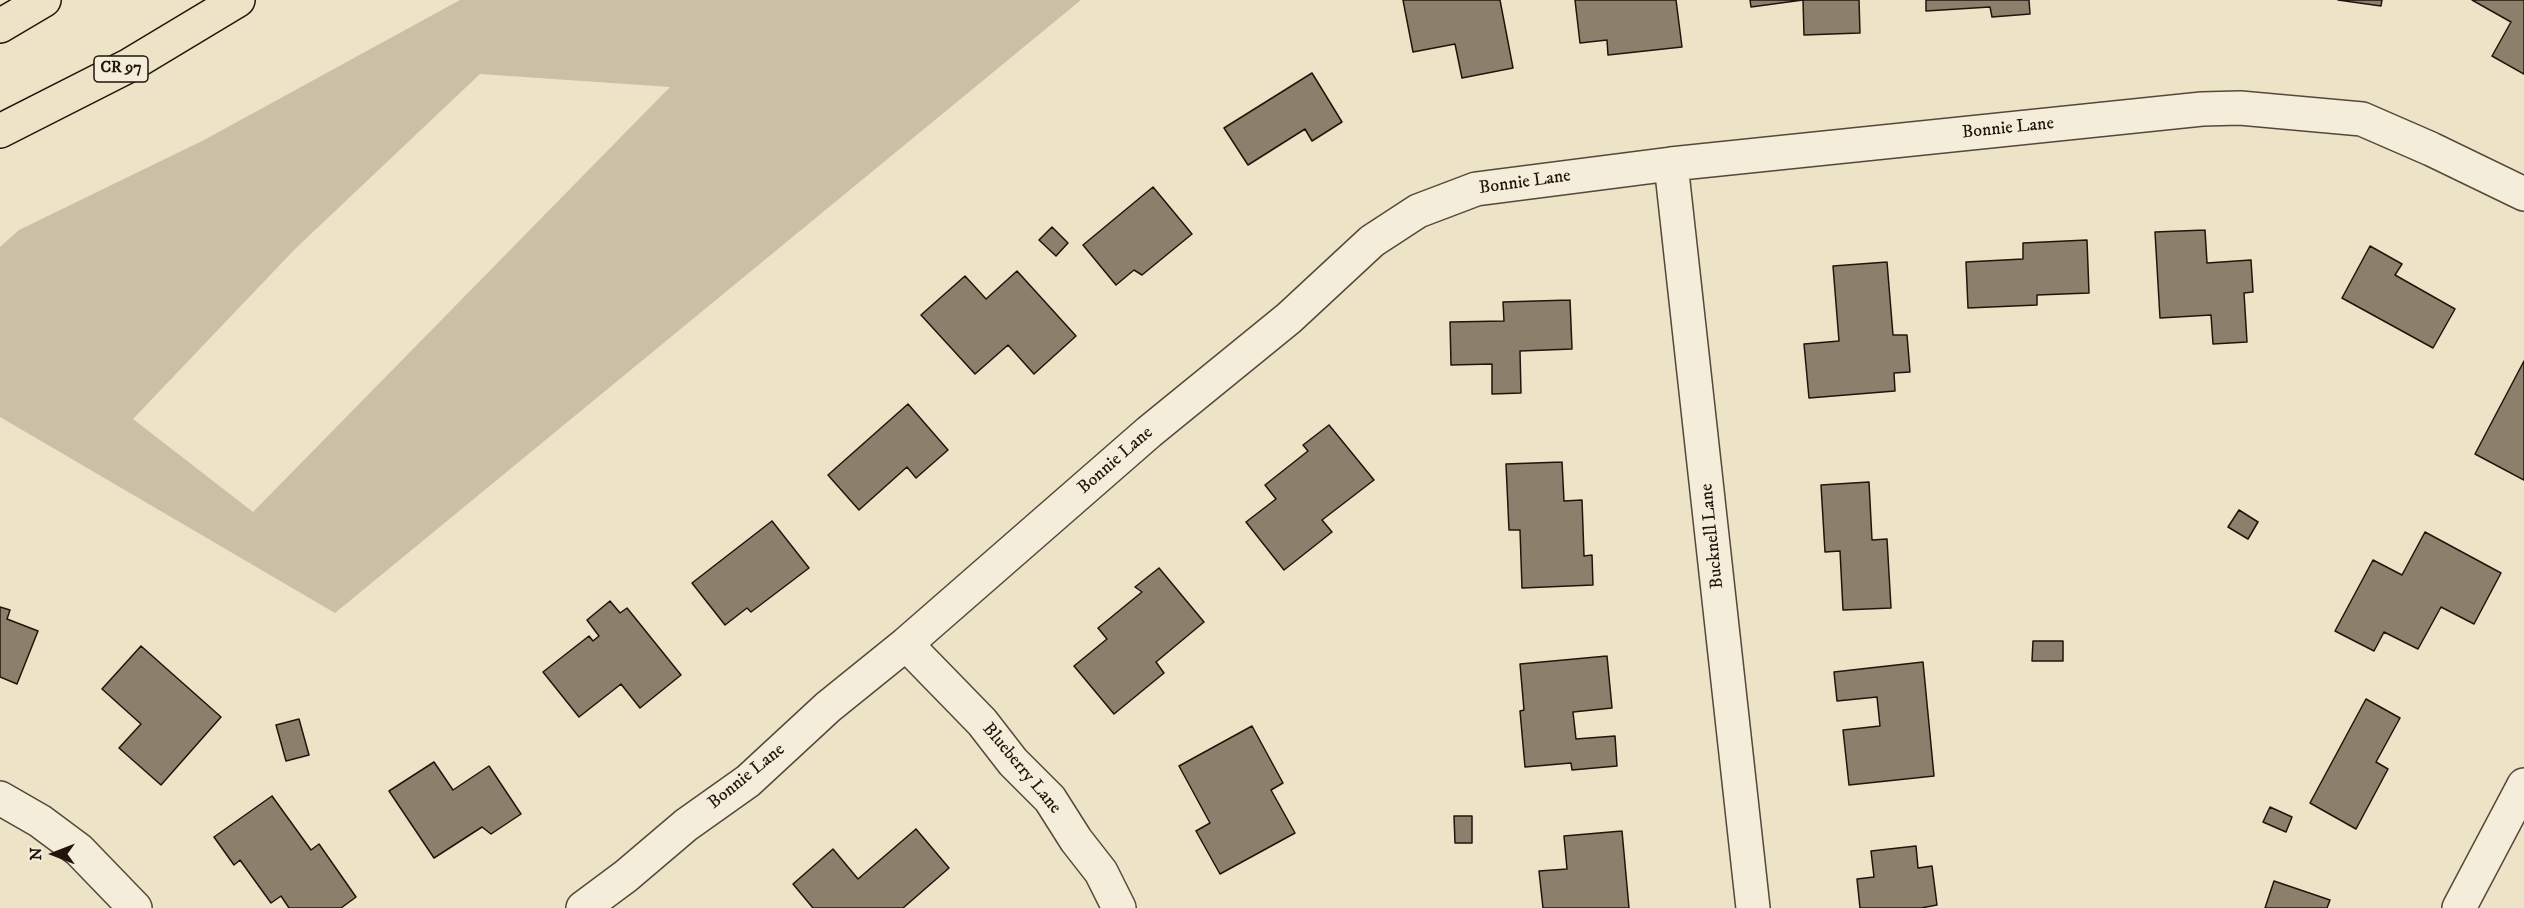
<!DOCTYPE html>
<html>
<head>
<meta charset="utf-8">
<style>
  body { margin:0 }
  #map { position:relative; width:2524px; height:908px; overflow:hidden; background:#ede3c6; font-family:"IM FELL DW Pica",serif }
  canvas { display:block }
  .north { position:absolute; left:24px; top:824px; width:60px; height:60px; -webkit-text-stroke:4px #f3edda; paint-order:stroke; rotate:270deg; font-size:16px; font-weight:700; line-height:24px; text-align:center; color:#22140b }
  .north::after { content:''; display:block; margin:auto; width:21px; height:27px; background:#22140b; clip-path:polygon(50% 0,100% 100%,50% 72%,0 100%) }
</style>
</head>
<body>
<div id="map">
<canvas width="2524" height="908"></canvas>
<div class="north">N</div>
</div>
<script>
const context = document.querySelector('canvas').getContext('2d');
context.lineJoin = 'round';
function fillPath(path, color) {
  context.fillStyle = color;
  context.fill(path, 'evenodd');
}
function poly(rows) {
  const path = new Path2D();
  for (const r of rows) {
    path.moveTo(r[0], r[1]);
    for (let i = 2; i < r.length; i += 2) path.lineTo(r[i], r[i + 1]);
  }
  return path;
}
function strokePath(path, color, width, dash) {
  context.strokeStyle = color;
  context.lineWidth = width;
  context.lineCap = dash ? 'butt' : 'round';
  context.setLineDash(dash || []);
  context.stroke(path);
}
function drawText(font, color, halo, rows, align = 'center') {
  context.font = font + ' "IM FELL DW Pica",serif';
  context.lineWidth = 5;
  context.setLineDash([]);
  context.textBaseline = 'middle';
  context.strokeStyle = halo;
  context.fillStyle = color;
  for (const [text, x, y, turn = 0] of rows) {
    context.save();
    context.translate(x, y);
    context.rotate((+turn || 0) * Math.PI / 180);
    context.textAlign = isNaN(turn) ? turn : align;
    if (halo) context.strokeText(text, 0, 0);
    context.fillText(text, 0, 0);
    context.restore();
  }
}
fillPath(poly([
  [460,0,1081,0,335,613,0,417,0,247,19,230,204,140],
  [480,74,670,87,253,512,133,419,295,249]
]), '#cac0a6');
const building = poly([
  [1403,0,1500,0,1513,68,1462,78,1455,44,1413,52,1403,0],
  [1575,0,1676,0,1682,47,1608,55,1607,40,1580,43,1575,0],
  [1750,0,1859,0,1860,33,1804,35,1803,0,1751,7,1750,0],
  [1926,0,2029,0,2030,14,1992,17,1990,7,1926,11,1926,0],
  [2338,0,2382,0,2381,6,2338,0],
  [2472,0,2524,0,2524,74,2492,56,2511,22,2472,0],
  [1312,73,1342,122,1312,141,1305,129,1248,165,1224,128,1312,73],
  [1153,187,1192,234,1142,275,1134,270,1116,285,1083,245,1153,187],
  [1052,227,1068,243,1056,256,1039,240,1052,227],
  [2205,230,2207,263,2251,260,2253,292,2244,293,2247,342,2213,344,2211,315,2160,318,2155,232,2205,230],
  [2087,240,2089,293,2037,295,2037,305,1968,308,1966,262,2023,259,2023,243,2087,240],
  [2370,246,2402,264,2395,275,2455,309,2433,348,2342,298,2370,246],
  [1887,262,1893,335,1907,335,1910,372,1894,373,1895,391,1809,398,1804,344,1839,341,1833,266,1887,262],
  [1017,271,1076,336,1034,374,1008,345,975,374,921,315,965,276,986,299,1017,271],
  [1570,300,1572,349,1520,351,1521,393,1492,394,1492,364,1451,365,1450,322,1504,321,1503,302,1570,300],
  [2524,361,2524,480,2475,454,2524,361],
  [908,404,948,450,916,478,907,467,859,510,828,475,908,404],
  [1329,425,1374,480,1322,520,1332,532,1284,570,1246,522,1276,499,1265,485,1308,451,1303,445,1329,425],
  [1562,462,1564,501,1582,500,1584,556,1592,555,1593,585,1522,588,1520,530,1509,530,1506,464,1562,462],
  [1869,482,1872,540,1887,539,1891,608,1843,610,1840,551,1825,552,1821,485,1869,482],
  [2239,510,2258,522,2248,539,2228,527,2239,510],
  [772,521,809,568,751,612,747,608,725,625,692,583,772,521],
  [2425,532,2501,573,2474,624,2441,607,2418,649,2384,632,2374,651,2335,631,2373,560,2402,575,2425,532],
  [1159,568,1204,622,1156,662,1164,673,1114,714,1074,666,1107,639,1098,628,1142,592,1135,587,1159,568],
  [610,601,620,613,627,608,681,675,640,708,621,684,579,717,543,672,589,636,593,641,599,636,587,620,610,601],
  [0,607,10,610,7,619,38,631,17,684,0,677,0,607],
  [2033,641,2063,641,2063,661,2032,661,2033,641],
  [141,646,221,717,161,785,119,748,141,724,102,689,141,646],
  [1607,656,1612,708,1573,712,1576,739,1615,736,1617,766,1572,770,1571,763,1525,767,1520,711,1524,710,1520,664,1607,656],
  [1923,662,1934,776,1849,785,1843,730,1880,726,1877,697,1837,701,1834,672,1923,662],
  [2366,699,2400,718,2376,762,2388,769,2356,829,2310,803,2366,699],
  [299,719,309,755,286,761,276,725,299,719],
  [1252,726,1283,783,1271,790,1295,833,1220,874,1196,831,1210,823,1179,766,1252,726],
  [434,762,453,790,489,766,521,814,491,834,482,827,434,858,389,791,434,762],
  [272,796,311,850,319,844,356,897,341,908,289,908,281,896,271,903,240,860,234,865,214,837,272,796],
  [2270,807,2292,817,2286,832,2263,822,2270,807],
  [1454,816,1472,816,1472,843,1455,843,1454,816],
  [916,829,949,868,903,908,813,908,793,884,833,849,858,879,916,829],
  [1622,831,1629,908,1543,908,1539,871,1567,869,1564,836,1622,831],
  [1916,846,1918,868,1932,866,1937,905,1921,908,1860,908,1857,879,1874,877,1871,851,1916,846],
  [2274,881,2330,900,2327,908,2265,908,2274,881]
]);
fillPath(building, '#8c806c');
strokePath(building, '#22140b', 1.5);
const street = poly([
  [1671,164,1753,908],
  [906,644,982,722,1013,762,1050,799,1076,840,1101,872,1119,908],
  [0,798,40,821,79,850,135,908],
  [583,908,626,876,686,825,748,781,828,707,906,644,1149,432,1289,318,1372,241,1418,211,1476,189,1671,164,2202,109,2240,108,2362,119,2431,149,2524,194],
  [2459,908,2524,785]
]);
const highway = poly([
  [0,26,44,0],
  [0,131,130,65,238,0]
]);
strokePath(street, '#55483a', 36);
strokePath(highway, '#22140b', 36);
strokePath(street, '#f3edda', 33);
strokePath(highway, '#ede3c6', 33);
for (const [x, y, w] of [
  [121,69,54]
]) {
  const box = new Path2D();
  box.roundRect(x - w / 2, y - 13, w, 26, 4.5);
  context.fillStyle = '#f3edda';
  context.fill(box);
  strokePath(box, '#22140b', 1.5);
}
drawText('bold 16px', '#22140b', null, [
  ["CR 97",121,69]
]);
drawText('18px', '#22140b', '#f3edda', [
  ["Bonnie Lane",2008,129,-6],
  ["Bonnie Lane",1525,183,-8],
  ["Bonnie Lane",1116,461,-41],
  ["Bucknell Lane",1713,536,-96],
  ["Blueberry Lane",1021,769,50],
  ["Bonnie Lane",747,777,-39]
]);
</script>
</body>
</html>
